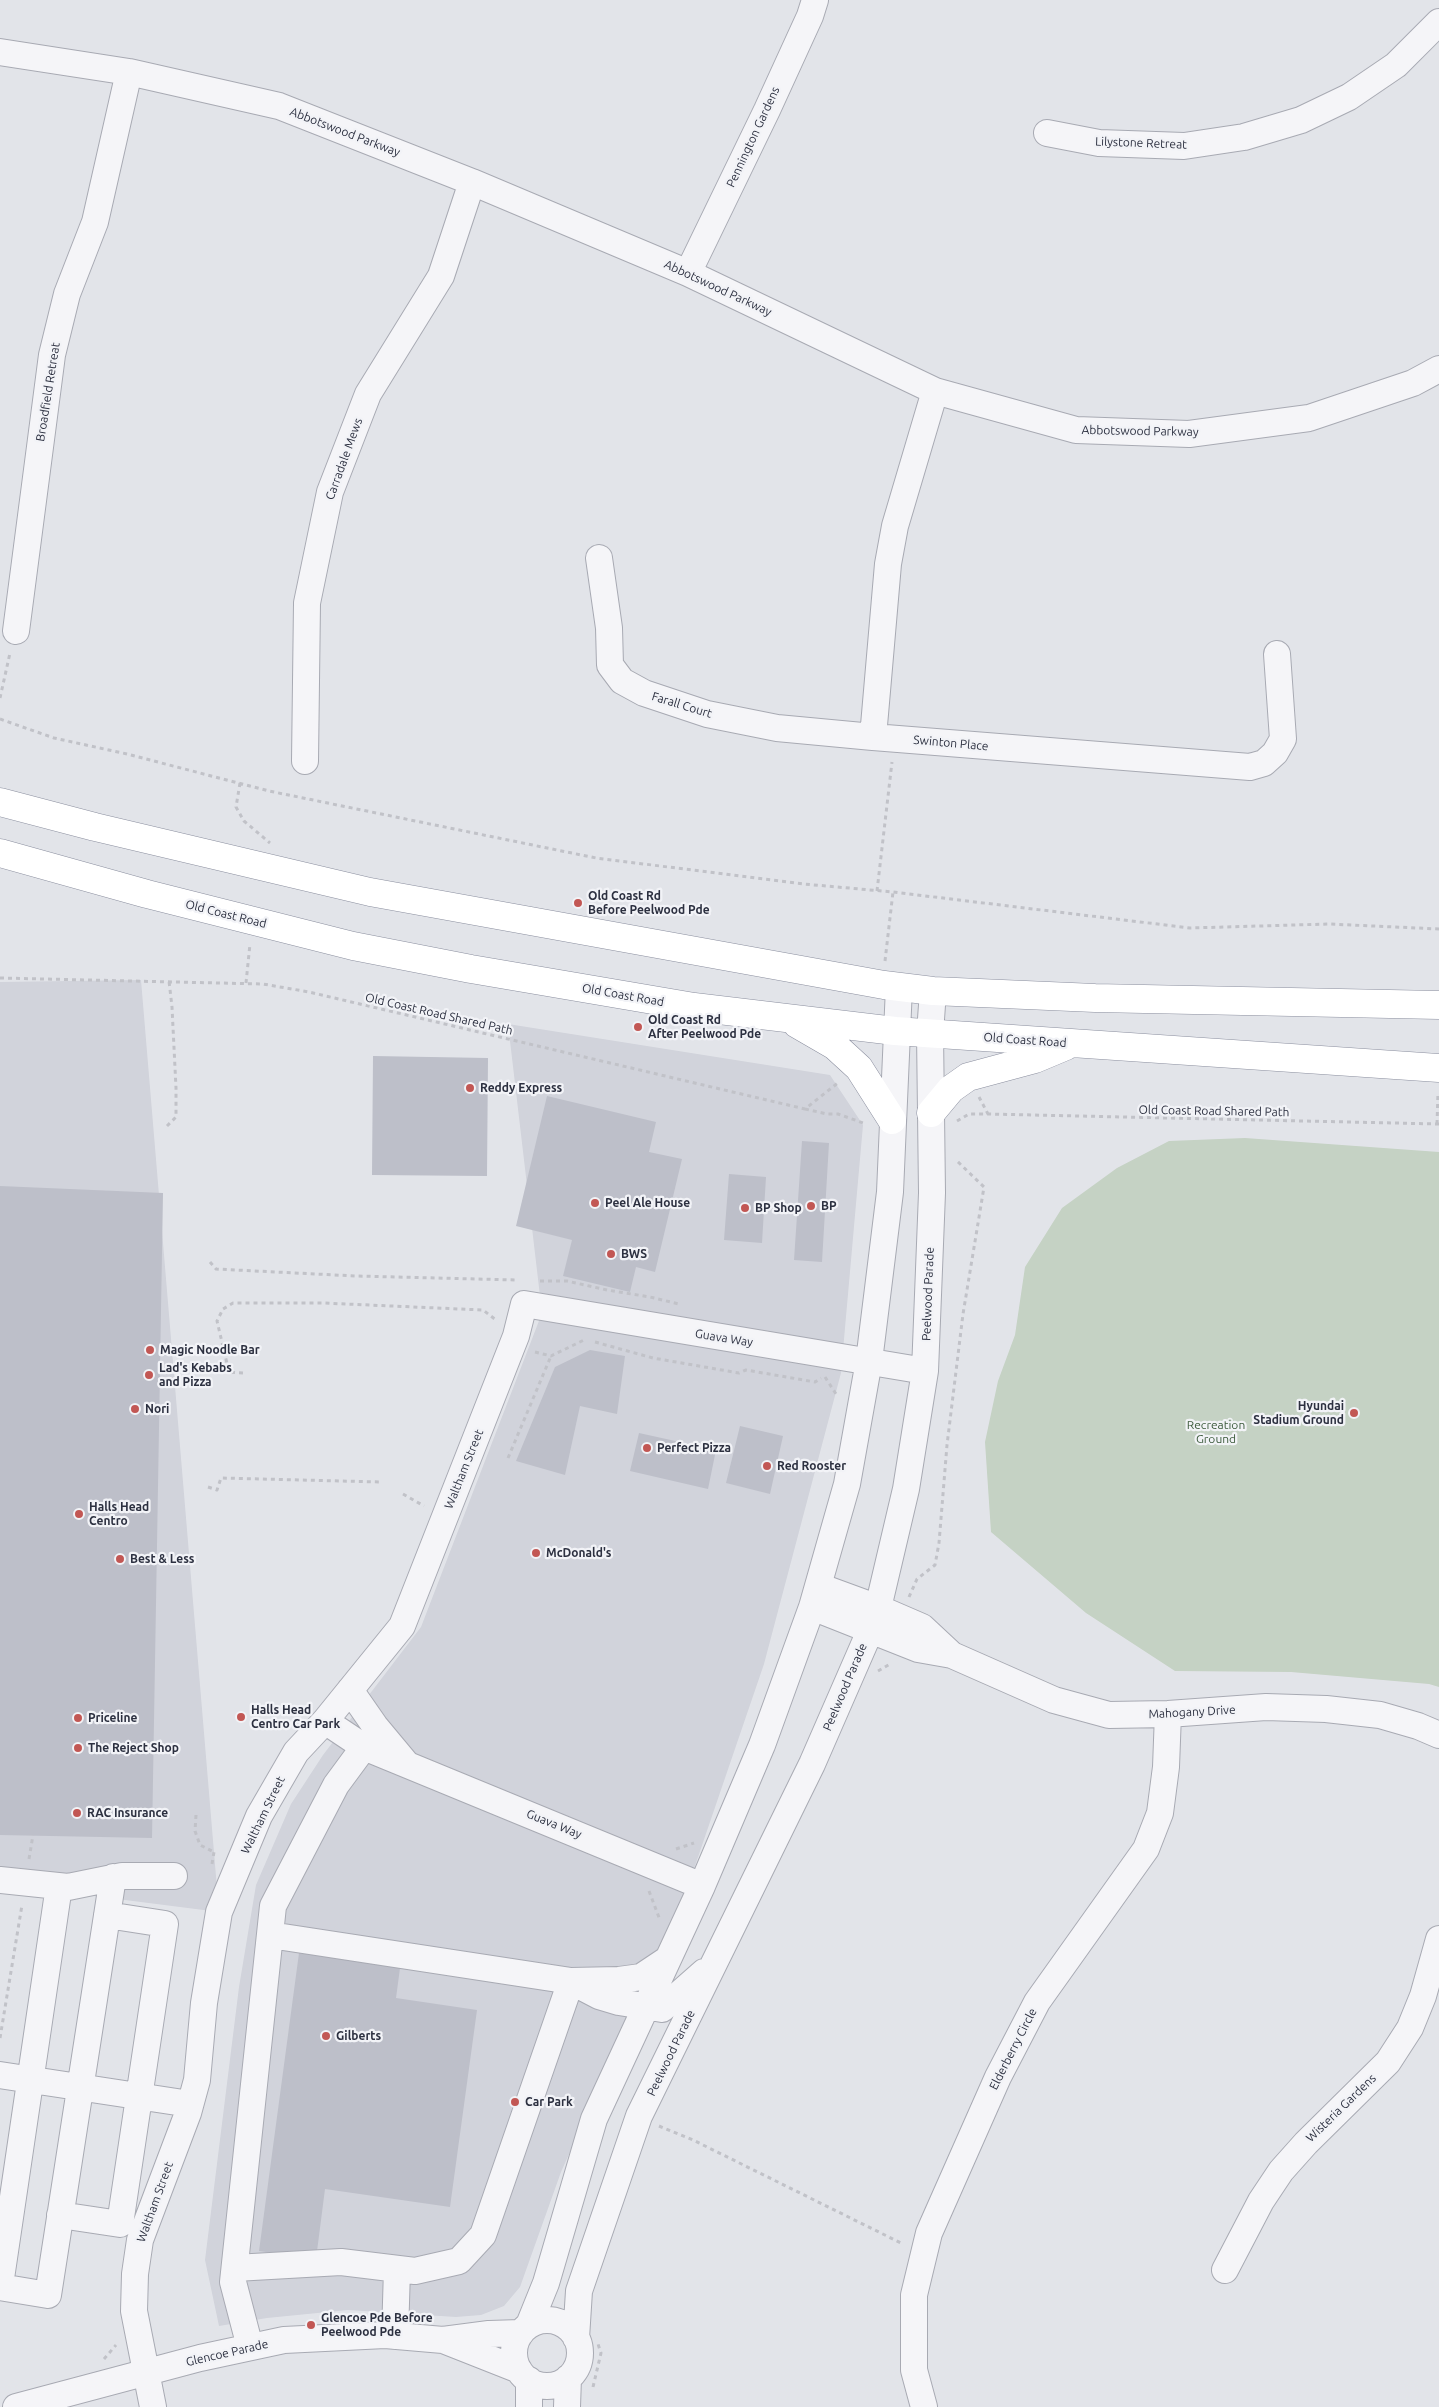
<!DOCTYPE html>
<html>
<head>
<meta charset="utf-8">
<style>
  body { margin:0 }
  canvas { display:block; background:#e2e4e9 }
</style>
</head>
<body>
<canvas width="1439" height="2407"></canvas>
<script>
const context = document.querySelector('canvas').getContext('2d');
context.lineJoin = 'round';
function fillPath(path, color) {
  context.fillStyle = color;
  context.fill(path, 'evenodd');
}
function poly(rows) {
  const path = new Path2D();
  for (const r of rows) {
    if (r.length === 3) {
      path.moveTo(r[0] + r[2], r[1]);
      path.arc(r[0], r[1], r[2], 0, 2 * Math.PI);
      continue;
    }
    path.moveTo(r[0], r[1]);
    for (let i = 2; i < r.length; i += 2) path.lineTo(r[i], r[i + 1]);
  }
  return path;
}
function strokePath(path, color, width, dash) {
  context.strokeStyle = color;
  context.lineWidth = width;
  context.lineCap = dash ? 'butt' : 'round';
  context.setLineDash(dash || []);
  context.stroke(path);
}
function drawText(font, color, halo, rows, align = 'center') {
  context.font = font + ' Ubuntu,sans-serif';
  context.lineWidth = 4.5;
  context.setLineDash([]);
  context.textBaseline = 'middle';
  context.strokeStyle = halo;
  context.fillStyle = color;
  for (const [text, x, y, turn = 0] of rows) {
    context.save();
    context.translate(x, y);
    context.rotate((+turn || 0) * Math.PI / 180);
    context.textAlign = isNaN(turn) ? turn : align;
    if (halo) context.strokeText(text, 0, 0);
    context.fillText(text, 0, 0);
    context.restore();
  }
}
fillPath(poly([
  [141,980,219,1912,0,1884,0,982],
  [508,1024,830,1075,863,1125,841,1373,764,1664,684,1898,561,2172,520,2287,504,2306,481,2315,456,2317,348,2310,267,2318,219,2326,205,2260,239,1987,256,1885,291,1804,323,1755,421,1627,542,1313]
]), '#d1d3db');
fillPath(poly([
  [1245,1138,1439,1152,1439,1687,1429,1684,1291,1672,1175,1671,1086,1613,991,1532,985,1442,998,1381,1015,1335,1025,1267,1062,1208,1117,1168,1169,1141]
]), '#c5d2c4');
fillPath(poly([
  [373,1056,488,1058,487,1176,372,1175],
  [547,1096,656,1122,649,1152,682,1159,655,1272,636,1267,630,1292,563,1276,572,1240,516,1226],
  [802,1141,829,1143,822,1262,794,1260],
  [729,1174,766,1177,762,1243,724,1240],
  [0,1186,163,1193,152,1838,0,1835],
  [590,1350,625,1356,617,1414,580,1406,565,1475,516,1461,555,1367],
  [740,1426,783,1436,770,1494,726,1483],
  [639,1433,716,1450,708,1489,630,1471],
  [299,1953,400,1968,396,1998,477,2010,450,2207,325,2189,316,2259,259,2251]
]), '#bdbfc9');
const minor = poly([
  [0,52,129,72,279,106,472,182,688,273,935,391,1076,430,1189,434,1309,418,1413,383,1439,369],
  [1047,133,1099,143,1184,146,1244,137,1301,120,1349,97,1396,65,1439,22],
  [688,273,767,110,810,16,815,0],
  [935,391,895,526,888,564,873,737,1250,767,1264,763,1275,753,1283,739,1277,654],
  [599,558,609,628,610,665,622,681,644,693,707,714,777,728,873,737],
  [16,631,52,355,67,294,95,222,129,72],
  [305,761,307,603,330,492,368,394,441,276,472,182],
  [818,1586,878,1608,922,1627,952,1655],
  [812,1607,918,1649,952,1655,1054,1700,1109,1715,1168,1714,1266,1707,1326,1709,1380,1715,1418,1726,1439,1735],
  [350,1690,375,1726,405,1762],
  [325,1721,364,1747,702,1886],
  [0,1880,68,1887,122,1876,174,1876],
  [270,1935,571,1981,619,1980,641,1977,668,1959],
  [576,1984,599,1996,619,2002,662,2009,704,1972],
  [0,2075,190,2104],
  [60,2215,120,2224,165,1924,107,1915],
  [235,2268,341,2262,415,2271,459,2261,483,2235,571,1981],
  [1225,2270,1261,2201,1281,2171,1306,2143,1388,2062,1410,2028,1423,1996,1439,1939],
  [0,2285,59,1886],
  [0,2287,48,2295,113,1877],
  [547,2353,33],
  [529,2325,546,2283,594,2119,702,1886,762,1745,812,1607,847,1484,869,1361,890,1192,899,987],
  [395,2336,397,2269],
  [576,2338,579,2291,639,2116,812,1764,870,1631,878,1608,906,1489,925,1371,932,1193,930,1033,933,991],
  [443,2340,519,2370],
  [250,2347,233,2282,273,1906,336,1785,364,1747],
  [529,2380,529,2407],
  [16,2407,200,2358,284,2340,385,2335,443,2340,489,2334,521,2333],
  [153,2407,134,2311,135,2274,140,2240,188,2113,197,2080,204,2003,219,1912,259,1816,296,1752,325,1721,402,1626,516,1336,524,1304,925,1371],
  [567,2407,568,2378],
  [924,2407,914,2370,914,2295,929,2233,998,2077,1037,2002,1146,1849,1160,1813,1166,1767,1168,1714]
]);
const highway = poly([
  [0,802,95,827,370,892,884,985,933,991,1095,998,1439,1005],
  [0,853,147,894,353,946,471,969,694,1007,895,1031,1439,1068],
  [797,1024,835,1046,859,1068,892,1120],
  [931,1113,951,1089,968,1077,1035,1059,1066,1046]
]);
strokePath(minor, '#a8aab3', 28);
strokePath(highway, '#8b8f9f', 29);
strokePath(poly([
  [0,698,10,653],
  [0,719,54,738,127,754,269,791,596,858,804,884,893,892,1190,928,1329,924,1439,929],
  [240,783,236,807,244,821,270,843],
  [877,891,892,762],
  [885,961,893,892],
  [0,978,263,984,309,992,805,1109,839,1082],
  [246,983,250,944],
  [979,1097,988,1114],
  [805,1109,827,1114,838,1114,866,1124],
  [957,1121,969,1114,988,1114,1439,1124],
  [1437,1124,1438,1092],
  [167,1126,176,1117,176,1088,172,1007,169,981],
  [210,1262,216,1269,356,1276,516,1280],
  [540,1281,567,1281,607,1290,650,1297,679,1304],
  [595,1342,653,1358,739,1373,746,1370,815,1382,821,1378],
  [535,1352,551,1356,586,1339],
  [243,1373,229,1372,217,1321,223,1309,233,1303,323,1303,483,1310,496,1320],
  [825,1377,838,1397],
  [508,1458,551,1356],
  [208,1487,217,1490,221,1478,380,1482],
  [403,1494,424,1506],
  [909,1597,917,1579,935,1565,939,1543,947,1445,963,1314,984,1187,956,1160],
  [878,1671,890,1664],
  [196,1815,195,1831,200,1845,214,1852],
  [676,1849,694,1843],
  [29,1859,33,1835],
  [212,1864,214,1852],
  [649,1891,660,1920],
  [0,2038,22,1905],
  [659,2126,693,2140,903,2244],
  [104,2359,116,2345],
  [593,2387,601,2353,598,2344]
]), '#c1c2c8', 3, [4, 4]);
strokePath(minor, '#f5f5f8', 26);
strokePath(highway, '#fff', 28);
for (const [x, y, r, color] of [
  [578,903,5,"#c25754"],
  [638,1027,5,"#c25754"],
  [470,1088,5,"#c25754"],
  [595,1203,5,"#c25754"],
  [811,1206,5,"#c25754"],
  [745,1208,5,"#c25754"],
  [611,1254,5,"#c25754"],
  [150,1350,5,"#c25754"],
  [149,1375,5,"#c25754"],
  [135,1409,5,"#c25754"],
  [1354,1413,5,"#c25754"],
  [647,1448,5,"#c25754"],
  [767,1466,5,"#c25754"],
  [79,1514,5,"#c25754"],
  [536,1553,5,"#c25754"],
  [120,1559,5,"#c25754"],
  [241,1717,5,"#c25754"],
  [78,1718,5,"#c25754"],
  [78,1748,5,"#c25754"],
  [77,1813,5,"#c25754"],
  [326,2036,5,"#c25754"],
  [515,2102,5,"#c25754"],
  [311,2325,5,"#c25754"]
]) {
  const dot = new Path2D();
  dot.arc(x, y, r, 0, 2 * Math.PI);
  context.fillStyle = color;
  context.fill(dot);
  strokePath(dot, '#f2f3f7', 2);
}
drawText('12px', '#2c3040', '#f2f3f7', [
  ["Abbotswood Parkway",345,132,21],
  ["Pennington Gardens",753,137,-65],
  ["Lilystone Retreat",1141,143,2],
  ["Abbotswood Parkway",718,288,25],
  ["Broadfield Retreat",48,392,-81],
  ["Abbotswood Parkway",1140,431,1],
  ["Carradale Mews",344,459,-70],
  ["Farall Court",682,705,17],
  ["Swinton Place",951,743,5],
  ["Old Coast Road",226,914,14],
  ["Old Coast Road",623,995,10],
  ["Old Coast Road Shared Path",439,1014,13],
  ["Old Coast Road",1025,1040,4],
  ["Old Coast Road Shared Path",1214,1111,1],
  ["Peelwood Parade",928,1294,-88],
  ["Guava Way",724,1338,9],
  ["Waltham Street",464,1469,-68],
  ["Peelwood Parade",845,1687,-67],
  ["Mahogany Drive",1192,1712,-3],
  ["Waltham Street",263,1815,-64],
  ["Guava Way",554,1824,22],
  ["Elderberry Circle",1013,2049,-63],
  ["Peelwood Parade",671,2053,-64],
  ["Wisteria Gardens",1341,2108,-44],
  ["Waltham Street",155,2202,-70],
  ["Glencoe Parade",227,2353,-13]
]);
drawText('bold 12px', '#2c3040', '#f2f3f7', [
  ["Old Coast Rd",588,896],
  ["Before Peelwood Pde",588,910],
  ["Old Coast Rd",648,1020],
  ["After Peelwood Pde",648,1034],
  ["Reddy Express",480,1088],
  ["Peel Ale House",605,1203],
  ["BP",821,1206],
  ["BP Shop",755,1208],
  ["BWS",621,1254],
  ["Magic Noodle Bar",160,1350],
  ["Lad's Kebabs",159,1368],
  ["and Pizza",159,1382],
  ["Hyundai",1344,1406,"right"],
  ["Stadium Ground",1344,1420,"right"],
  ["Nori",145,1409],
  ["Perfect Pizza",657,1448],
  ["Red Rooster",777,1466],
  ["Halls Head",89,1507],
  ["Centro",89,1521],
  ["McDonald's",546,1553],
  ["Best & Less",130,1559],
  ["Halls Head",251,1710],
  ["Centro Car Park",251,1724],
  ["Priceline",88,1718],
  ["The Reject Shop",88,1748],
  ["RAC Insurance",87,1813],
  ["Gilberts",336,2036],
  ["Car Park",525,2102],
  ["Glencoe Pde Before",321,2318],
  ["Peelwood Pde",321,2332]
], 'left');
drawText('12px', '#3b5a3b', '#f2f3f7', [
  ["Recreation",1216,1425],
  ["Ground",1216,1439]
]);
</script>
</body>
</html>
